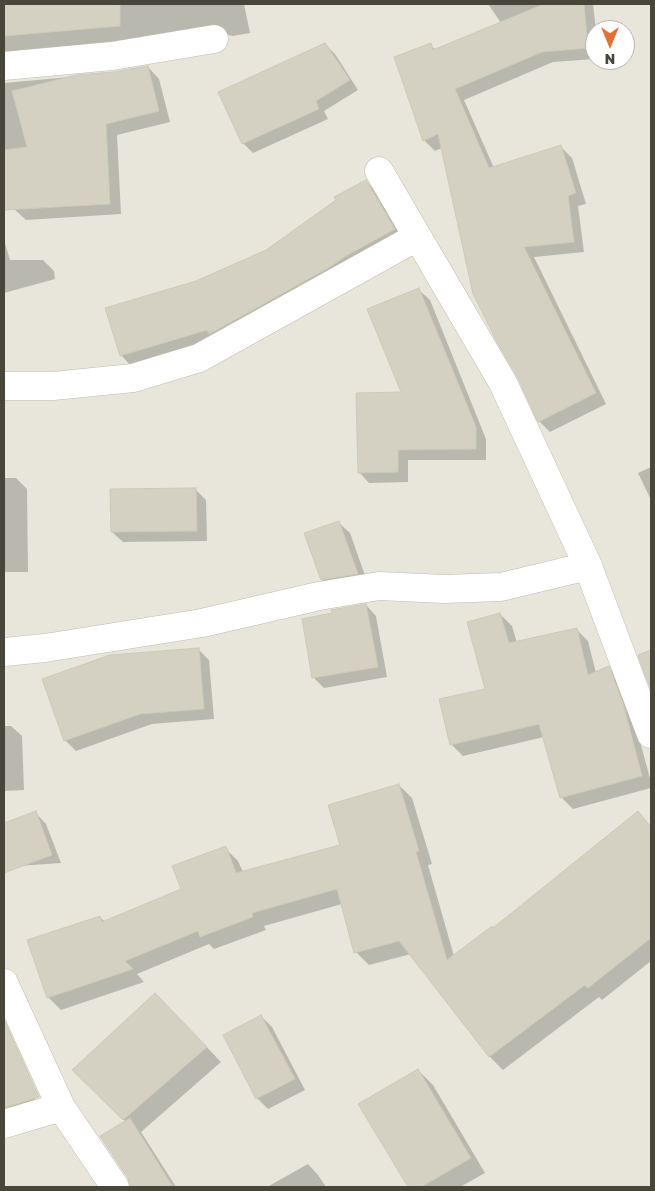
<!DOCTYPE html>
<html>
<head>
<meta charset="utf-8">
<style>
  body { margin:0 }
  #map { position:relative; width:655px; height:1191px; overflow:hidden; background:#f4f3ec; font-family:"Golos Text",sans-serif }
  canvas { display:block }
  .frame { position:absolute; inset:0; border:5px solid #48453a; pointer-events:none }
  .north { position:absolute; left:585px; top:20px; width:50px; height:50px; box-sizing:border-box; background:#fff; border:1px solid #b6b5b0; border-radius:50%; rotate:180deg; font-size:14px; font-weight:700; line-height:20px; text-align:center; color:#48453a }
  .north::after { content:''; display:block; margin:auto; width:18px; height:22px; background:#e37034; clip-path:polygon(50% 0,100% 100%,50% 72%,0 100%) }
</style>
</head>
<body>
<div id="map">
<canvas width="655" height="1191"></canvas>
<div class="frame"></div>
<div class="north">N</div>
</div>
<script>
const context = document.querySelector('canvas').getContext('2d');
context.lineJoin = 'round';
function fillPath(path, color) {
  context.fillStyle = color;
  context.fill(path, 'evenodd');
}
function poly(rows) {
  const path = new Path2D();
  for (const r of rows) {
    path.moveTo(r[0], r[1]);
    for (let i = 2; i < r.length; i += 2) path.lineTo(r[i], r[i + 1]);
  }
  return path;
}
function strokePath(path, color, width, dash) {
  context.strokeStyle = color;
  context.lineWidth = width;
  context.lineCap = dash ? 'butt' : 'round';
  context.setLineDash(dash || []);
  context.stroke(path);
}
fillPath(poly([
  [4,4,651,4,651,1187,4,1187],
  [595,30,625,30,625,60,595,60]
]), '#e8e6db');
fillPath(poly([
  [4,4,244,4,250,33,233,36,224,34,4,68],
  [488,4,593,4,596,30,595,59,553,62,464,100,494,168,561,147,572,158,586,204,578,206,584,252,534,257,606,404,550,432,539,421,442,148,435,151,424,140,430,45,436,50,501,23],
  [325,44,335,54,358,90,324,111,328,119,253,153,243,143,220,92],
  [148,67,159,79,170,122,117,135,121,214,26,220,14,209,13,179,4,178,4,83,114,73],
  [366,181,376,192,405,240,226,342,131,366,121,355,196,282,266,251],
  [4,240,10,260,43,260,54,271,55,279,4,293],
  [419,290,430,300,486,439,486,460,408,460,408,482,369,483,359,472,403,393],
  [651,467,651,500,638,473],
  [4,478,16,478,27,489,28,572,4,572],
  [195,489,206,500,207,541,123,542,112,532],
  [339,523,350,533,368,584,332,590,322,579],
  [366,605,376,616,387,677,324,688,313,677],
  [500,614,512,626,517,643,576,629,588,641,596,673,609,668,621,680,633,716,651,782,651,788,573,809,561,797,544,737,463,756,451,744,486,690],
  [198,649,209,660,214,719,152,724,76,751,65,740],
  [4,726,11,726,22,736,24,790,4,791],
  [399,785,412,798,432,864,428,865,454,956,493,929,638,813,651,826,651,961,602,1000,599,997,503,1070,490,1057,411,954,369,965,356,952,342,904,264,926,266,930,214,949,209,944,137,974,144,982,61,1010,48,997,100,917,105,922,183,889,225,848,238,861,243,872,342,845],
  [36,813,46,824,61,863,4,867,4,824],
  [170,1009,221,1062,141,1132,176,1187,131,1187,129,1178,126,1122,73,1070],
  [261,1016,272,1027,305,1090,268,1109,257,1098],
  [8,1048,19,1059,39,1111,4,1124,4,1050],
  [418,1070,433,1085,485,1173,460,1187,410,1187,360,1105],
  [308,1164,318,1175,326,1187,267,1187]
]), '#0003');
const building = poly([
  [4,4,120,4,120,26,4,36,4,4],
  [544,4,584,4,588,48,542,52,455,89,489,168,561,145,576,193,568,196,574,242,524,247,596,393,538,422,517,376,497,342,473,294,438,134,423,141,394,57,431,43,433,50,544,4],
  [325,43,350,80,316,101,319,109,242,144,218,92,325,43],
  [148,66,159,111,106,124,110,204,4,210,4,150,27,147,12,91,77,75,113,72,148,66],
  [366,180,395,229,346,256,330,267,215,331,209,334,207,330,120,356,105,308,196,281,266,250,336,200,334,197,366,180],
  [419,288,476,427,476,449,398,450,398,472,358,473,356,393,401,392,367,309,419,288],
  [196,488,197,531,111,532,110,489,196,488],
  [339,521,358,574,321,580,304,533,339,521],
  [366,604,378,667,312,678,302,619,332,613,331,610,366,604],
  [500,613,509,643,577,628,588,675,609,666,623,703,642,776,560,798,539,724,450,745,439,699,485,689,467,622,500,613],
  [199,648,204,709,140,714,64,741,42,679,110,655,199,648],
  [651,650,651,690,638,655,651,650],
  [399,784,419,851,416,852,447,960,492,926,493,928,638,811,651,827,651,938,588,988,585,985,489,1057,399,941,354,953,337,889,252,913,253,917,200,937,198,931,125,961,133,969,47,998,27,940,100,916,102,922,181,889,172,866,226,846,236,873,340,845,328,805,399,784],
  [36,811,52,855,4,873,4,823,36,811],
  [155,993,207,1047,123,1120,72,1070,155,993],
  [261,1015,295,1079,256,1099,223,1035,261,1015],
  [4,1020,39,1097,4,1108,4,1020],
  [418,1069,471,1158,421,1187,408,1187,358,1104,418,1069],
  [130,1118,173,1187,130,1187,128,1178,100,1136,130,1118]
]);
fillPath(building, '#d5d1c2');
strokePath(building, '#cfcab6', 1);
const minor = poly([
  [4,66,112,56,214,39],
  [379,171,503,383,588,566,651,734],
  [4,386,53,386,133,378,199,358,417,237],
  [4,652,45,648,202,623,319,596,379,586,444,589,501,587,588,566],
  [4,983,61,1107,115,1187],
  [4,1124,61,1107]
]);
strokePath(minor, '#bfbcaf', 29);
strokePath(minor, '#fff', 28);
</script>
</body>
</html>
